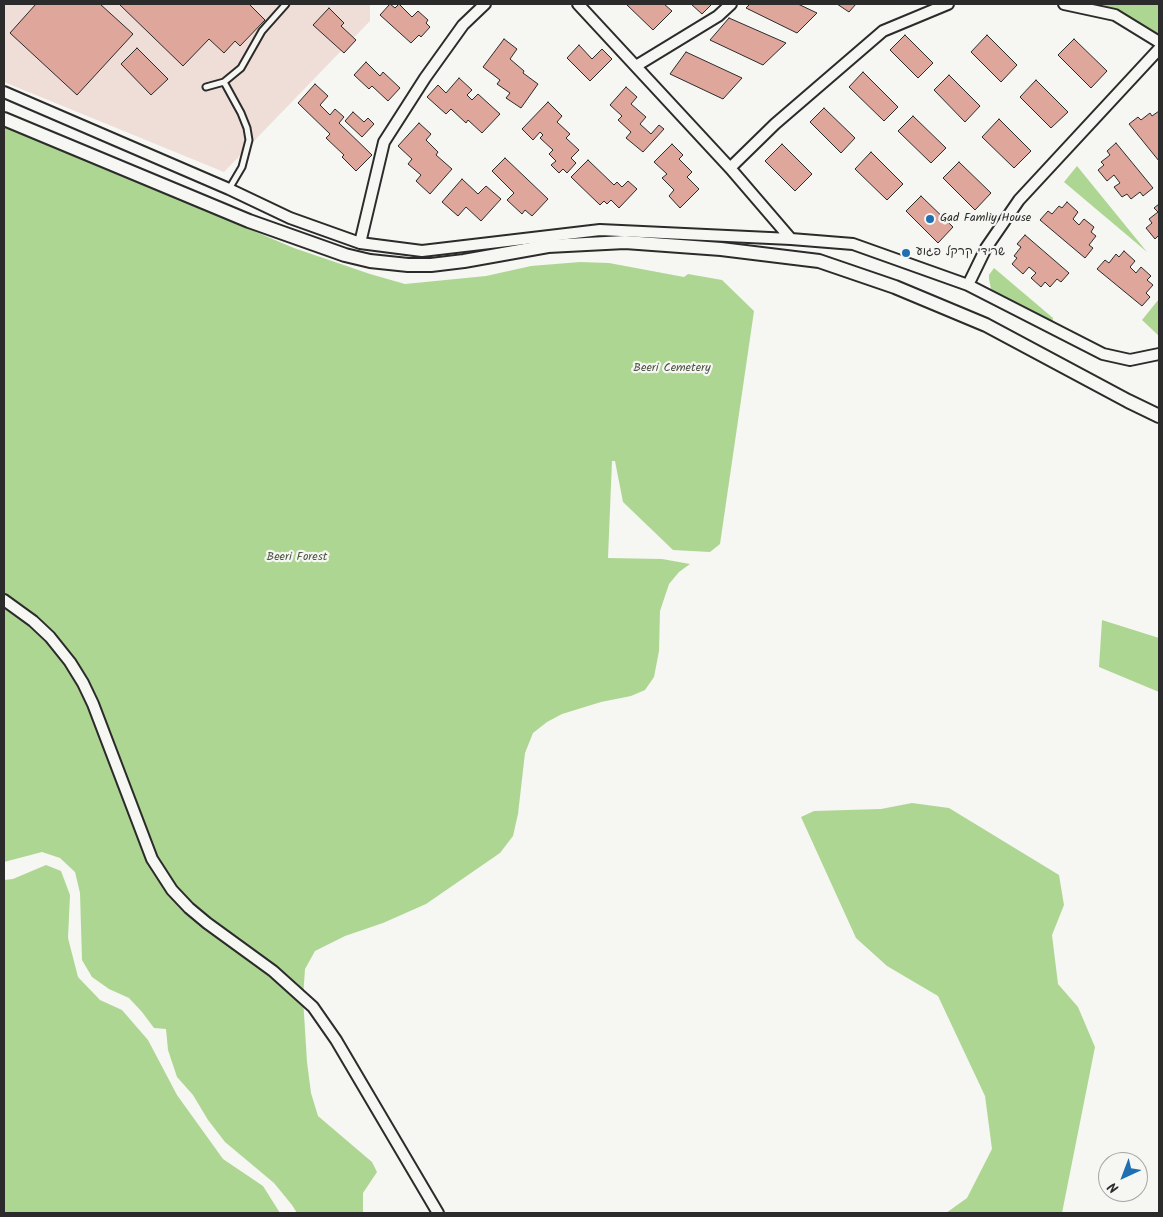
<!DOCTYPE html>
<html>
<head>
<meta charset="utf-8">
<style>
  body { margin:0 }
  #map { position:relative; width:1163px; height:1217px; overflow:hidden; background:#f6f6f2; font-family:Kalam,sans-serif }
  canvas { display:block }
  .frame { position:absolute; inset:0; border:5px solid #2b2b2b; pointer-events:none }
  .north { position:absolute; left:1098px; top:1152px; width:50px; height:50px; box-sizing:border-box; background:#f6f6f2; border:1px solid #a5a5a2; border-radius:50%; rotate:223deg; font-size:14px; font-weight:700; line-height:20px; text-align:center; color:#2b2b2b }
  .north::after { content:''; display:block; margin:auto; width:18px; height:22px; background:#1f6fb2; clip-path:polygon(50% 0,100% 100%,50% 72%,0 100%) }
</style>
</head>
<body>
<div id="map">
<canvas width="1163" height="1217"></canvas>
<div class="frame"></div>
<div class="north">N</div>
</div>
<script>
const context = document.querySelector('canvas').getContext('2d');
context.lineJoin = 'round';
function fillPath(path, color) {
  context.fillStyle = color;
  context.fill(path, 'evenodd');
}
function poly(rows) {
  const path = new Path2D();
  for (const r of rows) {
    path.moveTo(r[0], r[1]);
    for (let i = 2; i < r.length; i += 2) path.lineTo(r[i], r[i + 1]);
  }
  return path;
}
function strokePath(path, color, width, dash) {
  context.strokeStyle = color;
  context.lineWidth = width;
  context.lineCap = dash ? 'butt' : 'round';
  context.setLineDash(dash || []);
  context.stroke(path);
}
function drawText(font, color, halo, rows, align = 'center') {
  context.font = font + ' Kalam,"Playpen Sans Hebrew",sans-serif';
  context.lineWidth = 4.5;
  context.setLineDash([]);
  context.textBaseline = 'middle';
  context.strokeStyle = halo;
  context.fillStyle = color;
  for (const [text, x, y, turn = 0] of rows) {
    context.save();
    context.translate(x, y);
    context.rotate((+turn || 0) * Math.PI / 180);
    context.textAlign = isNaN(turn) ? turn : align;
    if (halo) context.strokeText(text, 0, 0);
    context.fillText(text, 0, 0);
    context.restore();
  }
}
fillPath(poly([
  [4,4,370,4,370,21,224,172,4,82]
]), '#efded8');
fillPath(poly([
  [1096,4,1159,4,1159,35,1112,9],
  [4,126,294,248,370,274,405,284,486,276,531,266,580,262,609,263,684,277,688,274,722,280,754,311,720,544,710,552,673,550,623,502,615,461,612,461,608,558,662,559,690,564,679,572,669,584,660,611,659,651,654,677,645,690,631,696,601,702,562,714,547,722,533,733,525,753,518,814,513,836,500,853,426,904,383,923,345,936,315,951,305,969,303,998,307,1062,311,1093,318,1116,372,1162,377,1172,363,1193,363,1213,297,1213,292,1205,274,1183,225,1142,208,1120,193,1095,177,1077,168,1050,166,1029,154,1028,142,1012,129,998,109,989,92,977,82,960,80,893,75,872,60,858,42,852,4,862],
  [1077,166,1147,252,1064,182],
  [994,268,1053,318,1052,328,999,299,991,289,989,279,989,275],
  [1159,299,1159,336,1142,320],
  [1102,620,1159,638,1159,692,1099,667],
  [912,803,949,808,1059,875,1064,905,1052,935,1058,984,1078,1007,1095,1047,1062,1213,946,1213,967,1198,992,1149,985,1096,938,996,887,966,856,938,801,817,814,811,881,809],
  [46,865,61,871,70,895,68,938,78,977,100,1000,122,1010,148,1040,177,1095,223,1159,263,1186,280,1213,4,1213,4,880,13,879]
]), '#aed693');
const building = poly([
  [36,4,100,4,133,34,77,95,10,33,36,4],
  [119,4,249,4,265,20,240,46,235,41,224,53,209,39,183,66,119,4],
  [390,4,395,8,399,4,412,17,418,11,428,20,426,23,430,27,421,37,419,35,411,43,380,15,390,4],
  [626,4,664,4,672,11,653,30,626,4],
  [691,4,712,4,702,14,691,4],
  [750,4,798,4,817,13,797,33,746,8,750,4],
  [837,4,856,4,849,12,837,4],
  [329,8,344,23,341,26,356,40,344,53,313,25,329,8],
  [729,18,786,43,763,65,710,40,729,18],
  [905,35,933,63,918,78,890,50,905,35],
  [987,35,1017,65,1001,82,971,52,987,35],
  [504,39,517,49,510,59,524,71,523,73,538,84,521,108,506,98,510,93,497,84,500,80,483,67,504,39],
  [1074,39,1107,71,1091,88,1058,55,1074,39],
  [579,45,592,59,602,49,612,59,590,81,567,58,579,45],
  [137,48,168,79,151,95,121,64,137,48],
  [686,52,742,78,723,99,670,74,686,52],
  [366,62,380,76,383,72,400,88,388,101,372,86,369,89,354,75,366,62],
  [863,72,898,107,884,121,849,87,863,72],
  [949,75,980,106,965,122,934,90,949,75],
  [459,78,472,90,467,95,472,100,478,94,500,114,482,133,468,120,466,123,451,109,446,114,427,97,438,85,446,93,459,78],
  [1036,80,1068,112,1051,128,1020,97,1036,80],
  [315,84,328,96,320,105,330,115,335,109,344,117,339,123,372,155,356,171,342,157,344,155,326,138,330,134,298,103,315,84],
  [626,87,637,97,631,104,646,117,640,124,651,134,659,125,664,129,643,152,626,138,631,132,618,120,622,116,610,105,626,87],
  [548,102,562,116,557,122,570,134,566,138,579,150,571,158,576,163,567,173,563,169,559,173,551,165,556,161,549,154,553,150,540,138,543,135,540,132,533,140,522,129,548,102],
  [824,108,855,138,841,153,810,122,824,108],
  [1159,111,1159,161,1129,124,1138,117,1141,120,1150,113,1152,116,1159,111],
  [353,112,364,122,368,118,374,124,362,137,345,121,353,112],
  [913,116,946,148,931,163,898,131,913,116],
  [999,119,1031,151,1014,168,982,137,999,119],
  [419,123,431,134,426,140,438,152,436,155,452,169,430,194,416,181,421,175,408,164,412,159,398,146,419,123],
  [1116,143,1153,188,1143,196,1140,192,1131,199,1127,194,1122,197,1114,187,1120,183,1114,175,1107,181,1098,170,1104,165,1101,162,1110,155,1107,151,1116,143],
  [672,144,683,155,679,159,692,172,687,177,699,189,680,208,669,196,674,190,662,178,667,174,654,162,672,144],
  [782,144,812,174,795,191,765,161,782,144],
  [871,152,903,184,887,200,855,169,871,152],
  [505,158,548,199,532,216,525,210,522,214,507,200,514,193,492,171,505,158],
  [588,160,614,185,617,182,622,187,628,181,637,189,619,208,611,200,607,204,604,201,600,205,571,177,588,160],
  [959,162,991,193,975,210,943,178,959,162],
  [462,179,478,194,486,186,501,199,481,221,466,207,458,216,442,202,462,179],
  [921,196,953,227,938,243,906,211,921,196],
  [1067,202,1078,212,1073,219,1079,225,1084,219,1094,227,1091,232,1096,236,1089,245,1093,248,1085,258,1040,220,1048,211,1052,214,1059,206,1062,208,1067,202],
  [1159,204,1159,235,1155,239,1146,228,1152,223,1149,219,1158,212,1154,208,1159,204],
  [1025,235,1069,273,1061,282,1057,279,1050,287,1045,282,1041,287,1031,278,1036,273,1029,267,1023,274,1012,264,1017,258,1014,256,1021,247,1017,244,1025,235],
  [1124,251,1135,261,1130,267,1136,273,1141,267,1151,276,1147,280,1153,285,1146,293,1150,297,1142,306,1097,269,1105,260,1109,263,1116,254,1119,257,1124,251]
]);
fillPath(building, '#dfa69c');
strokePath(building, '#2b2b2b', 1);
const service = poly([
  [224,82,241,113,247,128,249,140,242,167,229,189],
  [206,87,224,82,241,68,262,31,286,4]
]);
const minor = poly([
  [578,4,730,168,791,239],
  [1064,4,1115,15,1159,42],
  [636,66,718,16,731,4],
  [4,92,229,189,290,218,360,243,422,251,600,230,791,239,853,244,968,285,1103,354,1130,360,1159,354],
  [730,168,775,124,883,31,948,4],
  [360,243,384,142,425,78,463,25,485,4],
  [968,285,986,248,1019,200,1159,49],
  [4,600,33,621,50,637,70,662,83,683,93,704,152,859,172,890,189,908,207,923,273,971,313,1007,336,1040,438,1213]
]);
const tertiary = poly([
  [4,119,249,221,345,255,370,261,408,265,431,265,464,261,548,246,625,242,721,249,819,261,895,287,986,325,1128,401,1159,416]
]);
strokePath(service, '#2b2b2b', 9);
strokePath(minor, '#2b2b2b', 14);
strokePath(tertiary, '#2b2b2b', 16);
strokePath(service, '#f6f6f2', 5);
strokePath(minor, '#f6f6f2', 10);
strokePath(tertiary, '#f6f6f2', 12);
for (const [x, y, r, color] of [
  [930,219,5,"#1f6fb2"],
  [906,253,5,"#1f6fb2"]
]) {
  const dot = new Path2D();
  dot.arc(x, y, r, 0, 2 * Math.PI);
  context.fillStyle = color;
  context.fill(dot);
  strokePath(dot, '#f6f6f2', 2);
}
drawText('12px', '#2b2b2b', '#f6f6f2', [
  ["Gad Famliy House",940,219],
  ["שרידי קרקל פגוע",916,253]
], 'left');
drawText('12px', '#4c5645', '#f6f6f2', [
  ["Beeri Cemetery",672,369],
  ["Beeri Forest",297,558]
]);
</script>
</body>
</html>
